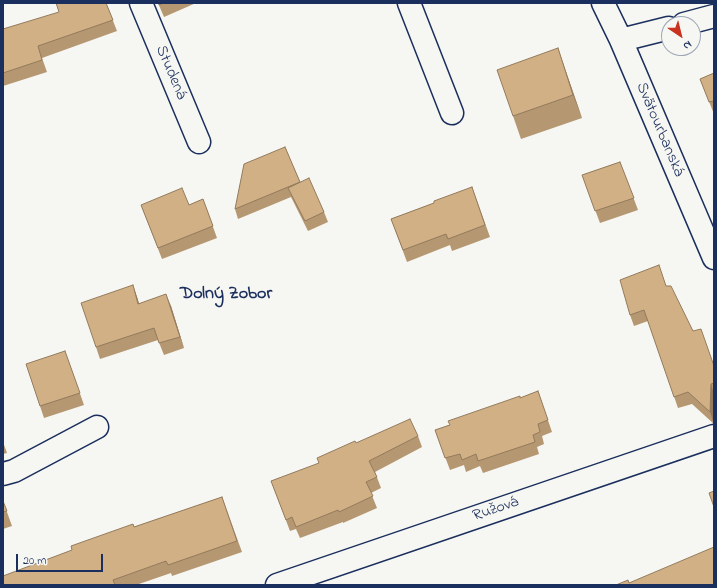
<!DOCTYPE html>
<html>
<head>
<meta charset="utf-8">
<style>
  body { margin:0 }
  #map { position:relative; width:717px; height:588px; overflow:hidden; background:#f6f6f2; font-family:"Indie Flower",sans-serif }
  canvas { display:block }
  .frame { position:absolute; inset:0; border:4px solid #1b2f5e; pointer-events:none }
  .north { position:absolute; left:661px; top:16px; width:40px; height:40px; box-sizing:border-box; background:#f6f6f2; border:1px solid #9ea6b7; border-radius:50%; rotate:145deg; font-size:11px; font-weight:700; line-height:16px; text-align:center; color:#1b2f5e }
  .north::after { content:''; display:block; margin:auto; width:14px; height:18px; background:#c8321e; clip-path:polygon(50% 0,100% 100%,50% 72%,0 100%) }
  .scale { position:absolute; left:16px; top:554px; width:87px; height:18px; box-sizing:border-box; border:2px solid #1b2f5e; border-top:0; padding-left:5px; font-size:12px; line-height:14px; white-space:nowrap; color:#1b2f5e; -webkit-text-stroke:3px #f6f6f2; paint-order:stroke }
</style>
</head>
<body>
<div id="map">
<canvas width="717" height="588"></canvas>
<div class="frame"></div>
<div class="north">N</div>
<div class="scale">20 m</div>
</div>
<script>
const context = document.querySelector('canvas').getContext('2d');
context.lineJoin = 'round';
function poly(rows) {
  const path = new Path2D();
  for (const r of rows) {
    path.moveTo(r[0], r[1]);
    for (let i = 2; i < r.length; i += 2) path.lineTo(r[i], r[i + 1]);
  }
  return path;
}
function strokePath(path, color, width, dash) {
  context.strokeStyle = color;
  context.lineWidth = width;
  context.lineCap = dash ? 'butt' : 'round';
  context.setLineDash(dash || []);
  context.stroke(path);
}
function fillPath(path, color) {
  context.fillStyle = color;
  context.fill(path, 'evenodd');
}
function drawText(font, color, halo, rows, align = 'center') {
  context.font = font + ' "Indie Flower",sans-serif';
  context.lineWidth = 3;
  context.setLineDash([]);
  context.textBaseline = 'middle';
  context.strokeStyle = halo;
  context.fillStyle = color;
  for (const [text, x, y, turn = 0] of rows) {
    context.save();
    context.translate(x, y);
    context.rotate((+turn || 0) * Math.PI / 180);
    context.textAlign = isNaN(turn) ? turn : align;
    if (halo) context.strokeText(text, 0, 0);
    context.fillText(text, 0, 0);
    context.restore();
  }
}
const minor = poly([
  [141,3,199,142],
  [409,3,452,113],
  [603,3,621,40,714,258],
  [684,24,714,16],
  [621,40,669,28],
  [3,474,14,471,97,427],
  [277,585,714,436]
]);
strokePath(minor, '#1b2f5e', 25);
strokePath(minor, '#f6f6f2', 22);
fillPath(poly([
  [106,3,117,31,42,58,47,72,3,86,3,29],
  [158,3,196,3,164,17],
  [558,48,582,118,521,139,513,116],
  [714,73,714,114,700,79],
  [285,147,300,182,324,212,328,222,308,231,291,197,238,219,235,209],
  [620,162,638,210,600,223,582,175],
  [472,187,490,237,452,251,450,245,407,262,391,219,434,203],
  [203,199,217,238,162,259,141,205,189,205],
  [133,285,139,303,171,306,184,348,164,355,158,340,100,359,96,347],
  [666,286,714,366,714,424,692,404,678,408,648,321,634,326,630,315],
  [65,351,84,405,44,418,40,406],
  [538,391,552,432,542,436,544,444,537,447,539,454,483,473,480,466,466,472,464,465,450,470,435,430,449,425,520,398],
  [418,436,422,447,375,472,381,488,371,493,377,508,343,523,343,522,300,538,296,529,290,531,271,481,319,464,356,443],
  [3,442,7,453,3,454],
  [222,497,242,552,172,576,171,573,136,585,3,585,134,527],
  [3,501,12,526,3,529]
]), '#b59772');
fillPath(poly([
  [558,48,566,72,582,118,573,95],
  [133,285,137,297,142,315,138,304],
  [166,294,171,306,184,348,180,337],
  [711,384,714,394,714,424,710,412]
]), '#937b5d');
const building = poly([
  [56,3,106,3,113,20,38,46,42,60,3,73,3,29,59,12,56,3],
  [159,3,164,3,159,5,159,3],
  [558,48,573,95,513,116,497,70,558,48],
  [714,73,714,101,709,102,700,79,714,73],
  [285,147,300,182,235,209,244,164,285,147],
  [620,162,634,198,595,211,582,175,620,162],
  [309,178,324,212,305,221,288,188,309,178],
  [472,187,485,225,448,239,446,234,403,250,391,219,434,203,434,201,472,187],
  [182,188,189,205,203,199,213,226,158,248,141,205,182,188],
  [659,265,666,286,671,286,693,331,701,329,714,366,714,383,711,384,710,412,688,392,674,397,644,310,630,315,620,280,659,265],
  [133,285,138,304,166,294,180,337,159,343,154,328,96,347,81,303,133,285],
  [65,351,80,393,40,406,26,364,65,351],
  [538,391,548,420,538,424,540,432,533,435,535,442,478,461,476,454,462,460,460,454,445,458,435,430,450,425,448,421,520,396,520,398,538,391],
  [410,419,418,436,369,461,377,477,366,482,373,496,339,512,338,510,296,527,292,517,286,520,271,481,319,463,317,458,355,441,356,443,410,419],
  [714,491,714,507,709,493,714,491],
  [222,497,237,541,168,565,166,561,113,580,115,585,3,585,3,576,72,550,71,546,133,524,134,527,222,497],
  [3,501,7,511,3,512,3,501],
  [714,547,714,585,616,585,628,580,629,583,714,547]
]);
fillPath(building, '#d2b085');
strokePath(building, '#937b5d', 1);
drawText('16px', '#1b2f5e', '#f6f6f2', [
  ["Studená",170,73,67],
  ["Svätourbanská",659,130,67],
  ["Ružová",496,510,-19]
]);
drawText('bold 18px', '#1b2f5e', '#f6f6f2', [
  ["Dolný Zobor",226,295]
]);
</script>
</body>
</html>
